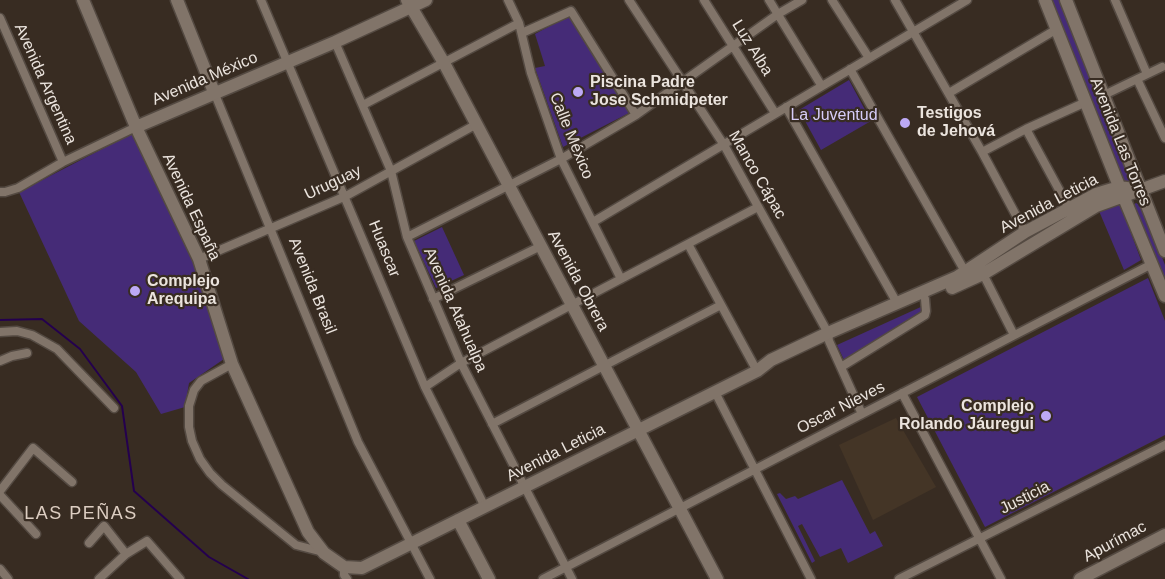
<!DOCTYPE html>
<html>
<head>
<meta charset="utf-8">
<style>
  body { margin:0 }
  canvas { display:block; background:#382c22 }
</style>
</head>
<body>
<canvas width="1165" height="579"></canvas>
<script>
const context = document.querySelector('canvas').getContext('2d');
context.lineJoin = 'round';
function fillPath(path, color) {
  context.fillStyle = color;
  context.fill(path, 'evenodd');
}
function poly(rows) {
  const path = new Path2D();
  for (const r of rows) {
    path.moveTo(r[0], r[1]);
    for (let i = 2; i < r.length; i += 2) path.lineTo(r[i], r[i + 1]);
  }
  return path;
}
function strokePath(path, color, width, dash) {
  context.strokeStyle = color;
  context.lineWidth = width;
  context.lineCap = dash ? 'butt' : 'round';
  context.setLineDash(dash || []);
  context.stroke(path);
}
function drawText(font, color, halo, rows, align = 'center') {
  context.font = font + ' Helvetica,sans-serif';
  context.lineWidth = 4.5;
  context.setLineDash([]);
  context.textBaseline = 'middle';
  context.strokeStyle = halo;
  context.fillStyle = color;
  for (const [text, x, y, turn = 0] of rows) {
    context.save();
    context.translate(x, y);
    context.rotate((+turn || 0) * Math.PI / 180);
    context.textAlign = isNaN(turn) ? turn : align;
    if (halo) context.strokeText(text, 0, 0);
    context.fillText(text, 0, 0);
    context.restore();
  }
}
fillPath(poly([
  [896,418,936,487,873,520,839,445]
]), '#443526');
fillPath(poly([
  [1050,0,1060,0,1130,178,1128,183,1124,184],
  [570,15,629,113,563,147,535,68,545,66,535,34],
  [849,80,871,121,821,150,799,110],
  [135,132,195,261,224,359,189,383,185,407,161,414,136,372,79,321,19,192],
  [1119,201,1141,260,1124,270,1099,211],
  [1136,203,1142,206,1165,265,1165,291,1132,206],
  [442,227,464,275,436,288,414,241],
  [1148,278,1165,321,1165,435,985,527,917,397],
  [923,306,924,312,844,360,837,345],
  [842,480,870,534,875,531,883,546,848,563,841,548,820,557,802,524,798,526,815,561,812,563,777,494,780,493,786,499,795,496,798,499]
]), '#452b77');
strokePath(poly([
  [0,320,42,319,80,349,122,406,134,491,209,557,248,579]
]), '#24004e', 2);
const street = poly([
  [261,0,425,387,485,507],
  [508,0,519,23,531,73,561,159,621,279],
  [629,0,724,145,828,333,829,341,862,414],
  [704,0,775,113],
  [769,0,821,85],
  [832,0,869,58],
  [895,0,982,152,1025,232],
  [1115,0,1147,74],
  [0,18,63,162],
  [522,33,571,11,636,115],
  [335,42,391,171,407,237,461,363,572,579],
  [850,69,967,275],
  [1137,79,1165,138],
  [214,92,358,442,430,579],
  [949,93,1057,29],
  [1104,95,1162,67],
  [363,105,519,23],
  [786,107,897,303],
  [1026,129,1069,208],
  [982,152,1026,129,1086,102],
  [0,192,5,192,18,188,63,162,136,127],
  [593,222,967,0],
  [407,237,561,159,636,115,778,14,802,0],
  [688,244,757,371],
  [199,259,346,196,475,125],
  [981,270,1014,335],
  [433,299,541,246],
  [0,332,17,331,32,335,57,349,114,408],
  [0,361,12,356,27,353],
  [232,364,201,381,194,390,189,406,189,427,192,441,200,459,210,473,222,485,296,545,323,552],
  [841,367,925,315,926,311,925,299],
  [425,387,461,363,758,207],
  [715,392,811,579],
  [902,393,1001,579],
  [492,424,721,305],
  [0,491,33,448,72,482],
  [0,495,36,534],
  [89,543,104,526,126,554],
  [344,567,344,575,347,579],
  [0,569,8,579],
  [99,579,126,554,147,541,180,579],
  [543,579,1152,264],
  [899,579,1165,445]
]);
const secondary = poly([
  [83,0,136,127,199,259,232,364,308,532,324,553,344,567,362,568,757,371,771,360,828,333,957,277,1025,232,1096,194,1119,187,1141,190],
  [177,0,214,92],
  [407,0,444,63,717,579],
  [1045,0,1117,181,1165,296],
  [1066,0,1165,251],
  [136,127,335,42,426,0],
  [952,288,983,274,1096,206,1165,181],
  [458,520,489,579],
  [1080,579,1165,535]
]);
strokePath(street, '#544a42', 11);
strokePath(secondary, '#544a42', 15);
strokePath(street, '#817469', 8);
strokePath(secondary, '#817469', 12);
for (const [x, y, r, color] of [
  [578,92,6,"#bda9f5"],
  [905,123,6,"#bda9f5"],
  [135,291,6,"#bda9f5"],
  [1046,416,6,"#bda9f5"]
]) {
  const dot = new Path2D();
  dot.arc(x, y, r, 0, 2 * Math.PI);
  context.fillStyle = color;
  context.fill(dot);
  strokePath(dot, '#382c22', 2);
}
drawText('16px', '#ebe4de', '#382c22', [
  ["Luz Alba",752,48,58],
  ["Avenida México",205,79,-23],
  ["Avenida Argentina",45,84,66],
  ["Calle México",571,136,68],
  ["Avenida Las Torres",1120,142,68],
  ["Manco Cápac",757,175,60],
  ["Uruguay",333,183,-25],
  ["Avenida Leticia",1049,204,-28],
  ["Avenida España",191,207,65],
  ["Huascar",384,249,68],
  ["Avenida Obrera",578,281,62],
  ["Avenida Brasil",312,286,68],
  ["Avenida Atahualpa",455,310,66],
  ["Oscar Nieves",841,408,-27],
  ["Avenida Leticia",556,453,-27],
  ["Justicia",1025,498,-27],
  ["Apurímac",1115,542,-28]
]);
drawText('bold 16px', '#ebe4de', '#382c22', [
  ["Piscina Padre",590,83],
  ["Jose Schmidpeter",590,101],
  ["Testigos",917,114],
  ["de Jehová",917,132],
  ["Complejo",147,282],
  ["Arequipa",147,300],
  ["Complejo",1034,407,"right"],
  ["Rolando Jáuregui",1034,425,"right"]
], 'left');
drawText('16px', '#d7cdf9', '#382c22', [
  ["La Juventud",834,116]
]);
context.letterSpacing = '1.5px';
drawText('18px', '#ddcec2', '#382c22', [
  ["LAS PEÑAS",81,514]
]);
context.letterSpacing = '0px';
</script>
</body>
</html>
